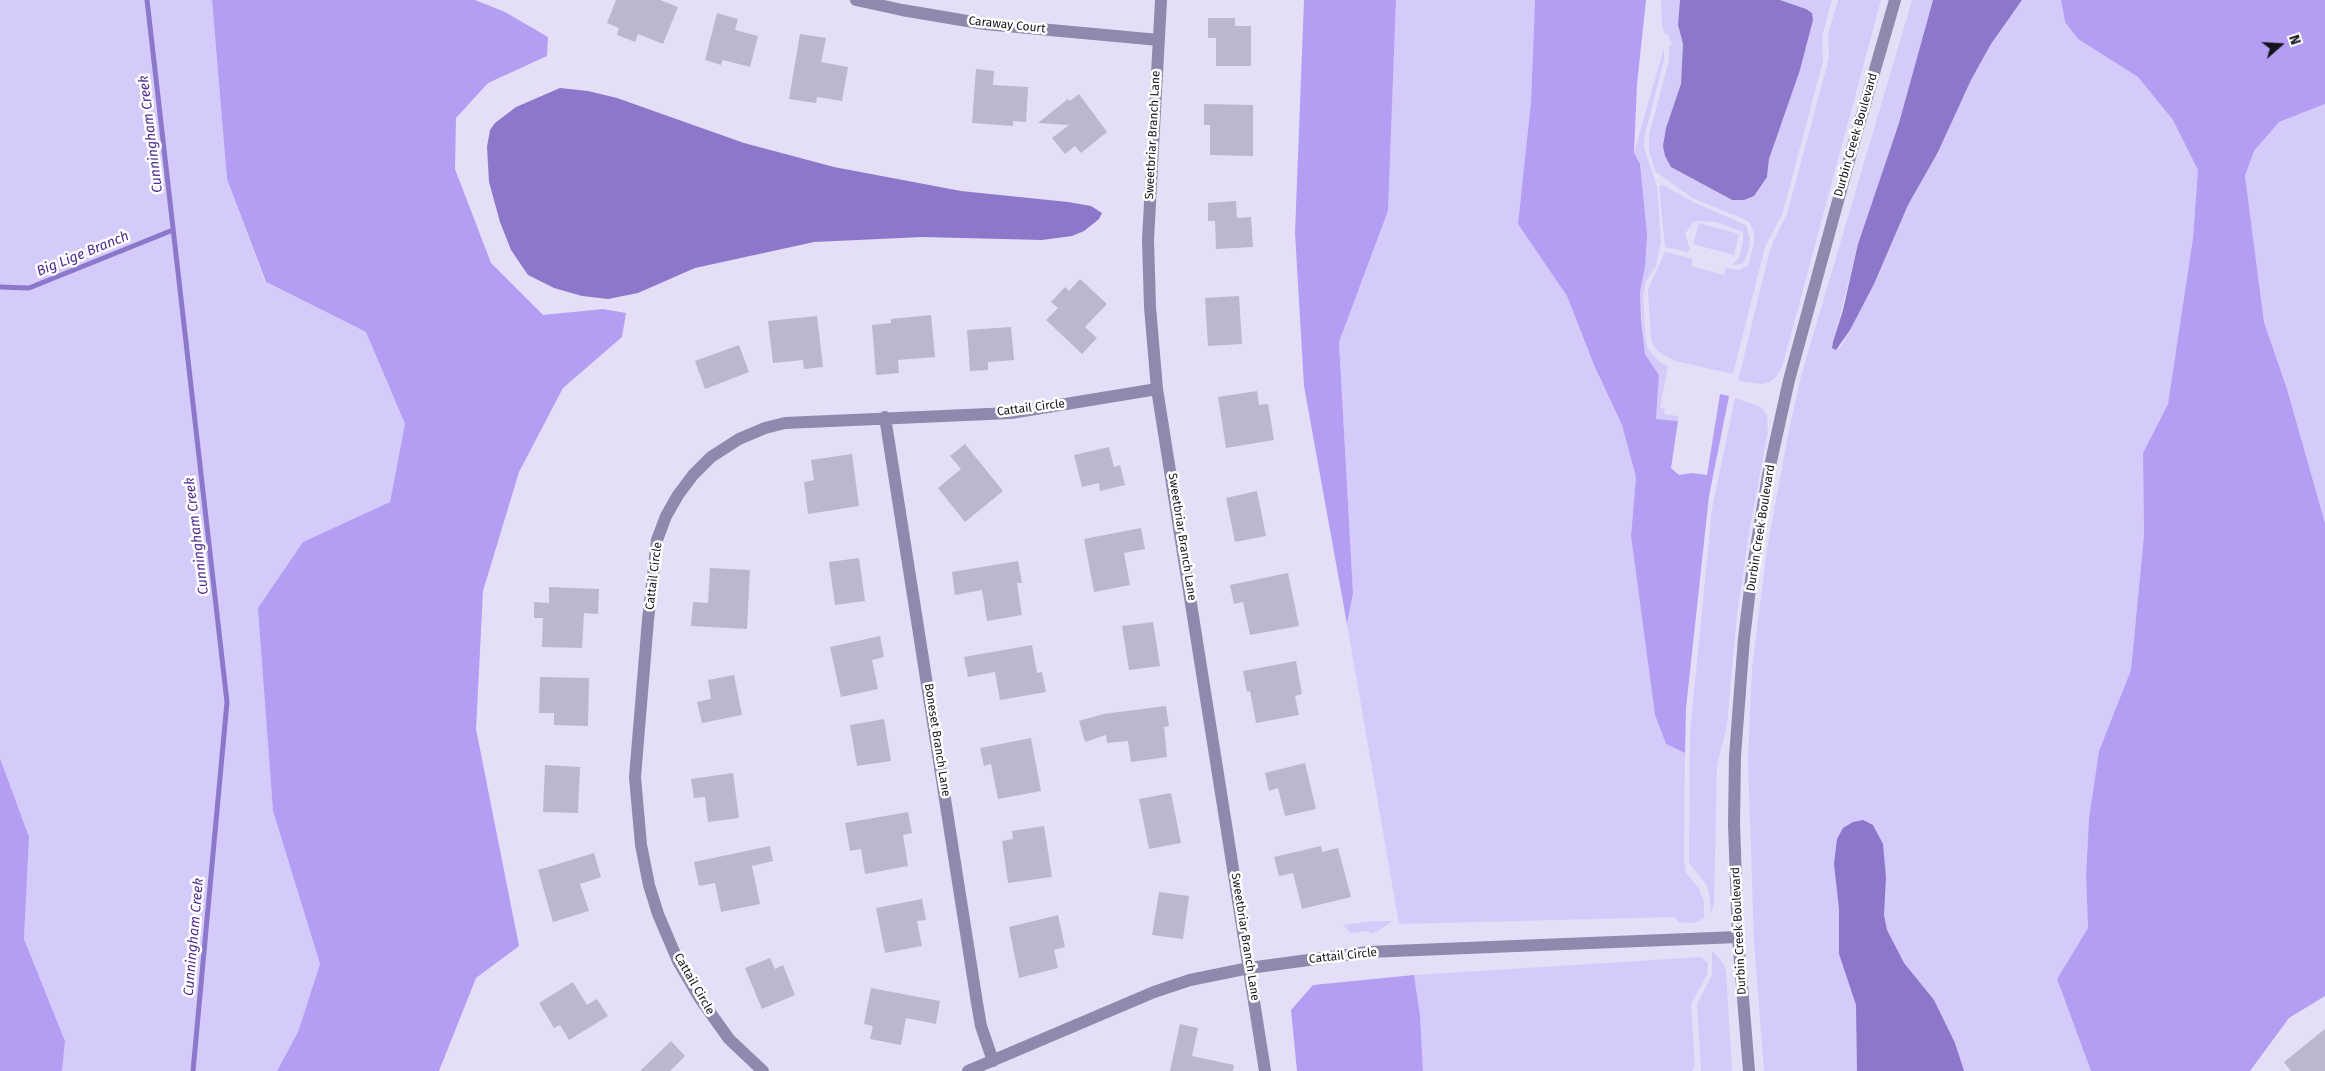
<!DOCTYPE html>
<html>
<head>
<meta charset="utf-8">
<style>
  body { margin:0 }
  #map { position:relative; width:2325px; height:1071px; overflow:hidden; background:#e4dff7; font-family:"Fira Sans",sans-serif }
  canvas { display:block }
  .north { position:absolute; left:2255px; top:20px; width:50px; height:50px; -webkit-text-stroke:4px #fff; paint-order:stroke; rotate:71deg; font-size:14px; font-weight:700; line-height:20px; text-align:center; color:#15141c }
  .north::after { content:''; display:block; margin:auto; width:18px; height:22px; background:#15141c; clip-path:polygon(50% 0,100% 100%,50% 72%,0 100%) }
</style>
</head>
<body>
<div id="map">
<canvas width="2325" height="1071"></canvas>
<div class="north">N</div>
</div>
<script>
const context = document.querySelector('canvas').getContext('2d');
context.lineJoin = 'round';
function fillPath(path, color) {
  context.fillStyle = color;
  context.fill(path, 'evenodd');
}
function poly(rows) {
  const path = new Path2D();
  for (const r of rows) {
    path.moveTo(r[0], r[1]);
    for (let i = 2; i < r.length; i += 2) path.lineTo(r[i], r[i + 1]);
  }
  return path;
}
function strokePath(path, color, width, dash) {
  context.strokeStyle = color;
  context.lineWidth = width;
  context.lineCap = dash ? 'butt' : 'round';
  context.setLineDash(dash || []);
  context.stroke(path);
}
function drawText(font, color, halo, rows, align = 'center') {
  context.font = font + ' "Fira Sans",sans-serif';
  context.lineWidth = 5;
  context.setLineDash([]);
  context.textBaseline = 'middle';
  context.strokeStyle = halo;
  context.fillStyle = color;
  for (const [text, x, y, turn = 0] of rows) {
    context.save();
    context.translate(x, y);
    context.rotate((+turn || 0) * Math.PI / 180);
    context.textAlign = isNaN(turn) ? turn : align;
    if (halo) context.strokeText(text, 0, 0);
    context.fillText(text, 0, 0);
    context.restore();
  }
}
fillPath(poly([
  [0,0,212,0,227,179,265,282,366,332,405,424,390,502,303,542,267,713,273,811,320,964,298,1032,277,1071,62,1071,65,1041,24,939,29,837,0,758],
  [1396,0,1535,0,1531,102,1518,224,1567,296,1594,365,1622,425,1636,477,1631,536,1655,715,1666,744,1685,753,1684,859,1686,873,1698,887,1704,901,1704,918,1695,923,1678,922,1675,917,1399,924,1347,624,1353,593,1339,342,1388,211],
  [1661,0,1680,0,1678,25,1683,44,1681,84,1666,129,1665,156,1671,167,1731,200,1767,177,1769,159,1800,70,1813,20,1806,9,1780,0,1832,0,1822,36,1823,61,1783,212,1765,247,1733,374,1675,361,1657,351,1651,340,1648,289,1665,252,1693,259,1691,266,1724,275,1726,268,1739,270,1748,265,1754,244,1754,233,1750,223,1744,219,1692,198,1656,172,1649,151,1649,135,1669,60,1669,46,1672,45,1668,34,1665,34,1662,26],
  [1838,0,1881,0,1783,364,1777,376,1770,382,1761,384,1738,381,1769,254,1774,240,1787,214,1827,66,1829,56,1828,35],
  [1912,0,1933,0,1899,123,1858,244,1832,348,1836,350,1841,347,1850,330,1908,205,1938,152,1971,80,1991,44,2022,0,2061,0,2065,22,2078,39,2138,77,2173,120,2198,170,2193,238,2168,404,2143,453,2144,535,2131,670,2099,751,2089,818,2086,875,2088,928,2057,979,2091,1071,1764,1071,1754,942,1748,761,1752,668,1767,549,1789,430,1801,376],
  [1664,48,1664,60,1645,134,1644,147,1657,187,1661,242,1656,266,1646,281,1643,295,1645,332,1648,349,1660,362,1668,366,1660,408,1665,409,1664,414,1678,416,1678,421,1656,419,1659,375,1645,354,1640,292,1645,267,1634,153],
  [2325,104,2325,523,2287,389,2264,322,2245,176,2254,151,2279,122],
  [1663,185,1693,202,1746,225,1750,239,1749,248,1746,258,1742,264,1732,265,1739,258,1743,242,1743,232,1716,222,1701,221,1693,222,1685,234,1690,249,1687,252,1665,247,1659,186],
  [1699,223,1739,234,1734,255,1693,244],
  [1735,398,1761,407,1767,415,1768,432,1750,526,1737,615,1727,725,1717,765,1714,904,1711,914,1709,892,1706,884,1689,863,1690,732,1712,509],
  [1373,921,1393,921,1373,934,1367,931,1351,933,1343,925],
  [1712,950,1723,963,1726,971,1732,1071,1701,1071,1697,1004,1712,975],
  [1701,957,1708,963,1707,975,1691,1004,1695,1066,1692,1071,1423,1071,1420,1015,1414,975]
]), '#d5cbfa');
fillPath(poly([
  [212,0,475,0,505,12,548,37,547,56,488,83,456,118,455,169,491,263,543,315,603,309,626,313,622,337,563,388,519,472,483,591,476,729,519,946,476,978,439,1071,277,1071,298,1032,320,964,273,811,258,608,303,542,390,502,405,424,366,332,266,282,227,179],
  [1304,0,1396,0,1388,211,1339,342,1353,593,1347,624,1304,386,1295,233],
  [1535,0,1646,0,1637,84,1634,153,1640,164,1647,235,1645,267,1640,292,1641,318,1645,354,1659,375,1656,419,1678,421,1671,468,1679,475,1692,473,1707,475,1720,394,1729,396,1709,496,1686,708,1685,753,1666,744,1655,715,1631,536,1636,477,1622,425,1594,365,1567,296,1518,224,1531,102],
  [2061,0,2325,0,2325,104,2279,122,2254,151,2245,176,2264,322,2287,389,2325,523,2325,996,2289,1018,2250,1071,2091,1071,2057,979,2088,928,2086,875,2089,818,2099,751,2131,670,2144,535,2143,453,2168,404,2193,238,2198,170,2173,120,2138,77,2078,39,2065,22],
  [0,758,29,837,24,939,65,1041,62,1071,0,1071],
  [1414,975,1420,1015,1423,1071,1297,1071,1291,1010,1313,985]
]), '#b39ef4');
fillPath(poly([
  [1680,0,1780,0,1806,9,1812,13,1813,20,1800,70,1769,159,1767,177,1754,196,1744,200,1732,200,1671,167,1665,156,1663,146,1666,128,1681,84,1683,44,1678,25],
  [1933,0,2022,0,1991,44,1971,80,1938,152,1908,205,1874,284,1850,330,1836,350,1832,348,1833,342,1843,310,1858,244,1899,123],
  [560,88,588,91,617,98,744,143,834,167,961,191,1068,202,1091,206,1102,213,1099,219,1084,231,1072,236,1042,240,922,237,814,242,695,268,638,293,608,299,582,296,554,288,528,275,511,250,500,222,489,182,487,147,490,130,495,123,516,107],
  [1863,820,1873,825,1883,844,1886,877,1884,915,1887,930,1904,963,1934,1000,1955,1043,1964,1071,1857,1071,1856,1005,1839,954,1839,909,1834,864,1837,839,1843,828,1853,822]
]), '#8d77ca');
strokePath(poly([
  [147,0,227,702,193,1071],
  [0,287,29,288,173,230]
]), '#8d77ca', 5);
fillPath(poly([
  [616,0,660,0,678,7,663,44,638,34,635,42,617,35,619,28,607,23],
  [717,13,738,19,735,30,758,36,750,67,723,60,721,65,705,60],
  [1208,18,1235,18,1235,26,1251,26,1251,66,1216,66,1216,38,1208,38],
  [800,34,826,38,821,62,848,67,842,101,817,97,816,103,789,99],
  [976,69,994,71,993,85,1028,87,1026,122,1013,121,1013,126,972,123],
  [1079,94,1107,132,1081,153,1075,146,1065,154,1052,138,1069,125,1038,123,1068,99,1070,101],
  [1204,104,1253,105,1253,156,1210,155,1210,125,1204,125],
  [1236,201,1237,218,1251,217,1253,247,1216,249,1215,221,1208,221,1208,203],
  [1080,279,1107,304,1085,327,1097,338,1082,354,1046,320,1058,308,1051,302,1065,287,1069,291],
  [1239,296,1242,344,1208,346,1205,298],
  [931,315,935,357,898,360,899,373,876,375,872,325,891,323,891,319],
  [817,316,823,367,804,369,803,360,773,363,768,321],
  [1011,327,1014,360,988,362,988,370,970,371,967,330],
  [739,345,749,372,705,389,695,361],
  [1257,391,1259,405,1268,404,1274,440,1226,448,1218,397],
  [965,444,1003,491,965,522,938,488,961,469,950,456],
  [1109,447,1114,467,1120,465,1125,485,1100,491,1099,483,1082,487,1074,455],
  [852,454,859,506,808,514,804,482,814,480,811,460],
  [1257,491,1266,536,1235,542,1226,498],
  [1141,528,1145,549,1124,553,1130,585,1094,592,1084,539],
  [859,558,865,601,835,605,829,562],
  [1018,561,1022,583,1017,583,1022,615,987,621,982,590,955,595,952,572],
  [710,568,750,570,747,629,691,626,693,602,708,603],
  [1288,573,1299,626,1250,635,1243,602,1234,604,1230,585],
  [549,587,599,589,598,614,584,613,582,648,542,647,543,618,534,618,534,602,549,603],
  [1153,622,1160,666,1129,670,1122,626],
  [880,636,884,657,872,660,878,689,841,697,830,647],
  [1032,645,1037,673,1042,672,1046,692,1000,700,995,672,968,677,964,657],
  [1296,661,1302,694,1295,696,1299,715,1256,723,1250,691,1247,692,1243,671],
  [734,675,742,715,702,723,697,702,711,699,708,680],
  [540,677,589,678,588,726,554,725,554,713,539,713],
  [1166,706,1169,726,1164,727,1167,757,1131,762,1128,741,1107,743,1106,735,1085,742,1079,721,1103,714],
  [884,719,891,761,857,766,850,725],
  [1031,738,1041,791,998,799,991,764,984,766,980,748],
  [1305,763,1316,809,1285,816,1278,788,1269,791,1265,773],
  [545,765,580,767,578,813,543,812],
  [733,773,739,818,708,822,705,797,694,798,691,779],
  [1171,793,1181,843,1149,849,1139,799],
  [908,812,912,833,903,835,908,866,865,874,861,849,850,851,845,823],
  [1044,826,1052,877,1008,883,1002,841,1013,839,1012,831],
  [770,846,773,861,752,866,760,904,721,912,715,883,699,886,694,862],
  [1321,846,1322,852,1338,848,1351,897,1302,909,1293,873,1279,876,1274,857],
  [594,853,601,877,580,884,589,911,553,922,538,870],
  [1159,892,1189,896,1183,939,1152,935],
  [922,899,926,920,917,921,922,946,885,953,876,908],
  [1058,915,1065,947,1054,950,1058,968,1019,978,1009,927],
  [770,958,775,969,783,965,795,995,762,1009,745,968],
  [573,982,587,1005,597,999,608,1016,569,1040,560,1025,554,1028,539,1003],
  [871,988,940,1001,936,1024,906,1018,901,1045,870,1039,873,1026,864,1024],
  [1180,1024,1198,1028,1192,1056,1234,1065,1233,1071,1170,1071],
  [2325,1029,2325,1071,2291,1071,2284,1062],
  [671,1041,685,1056,670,1071,640,1071]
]), '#bcb7ce');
strokePath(poly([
  [856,0,902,10,985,24,1159,40],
  [1161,0,1148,240,1150,307,1157,389,1265,1071],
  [885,417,977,1003,981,1026,993,1061],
  [763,1071,729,1039,699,997,678,961,658,914,649,885,641,845,635,777,648,620,657,540,666,516,678,495,693,475,711,457,739,439,765,428,785,423,1011,413,1157,389],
  [968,1071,1154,992,1190,980,1249,968,1368,952,1738,937],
  [1749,1071,1738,937,1734,824,1735,756,1744,638,1752,572,1768,475,1789,380,1853,146,1895,0]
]), '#9088ad', 12);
drawText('12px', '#15141c', '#fff', [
  ["Caraway Court",1007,25,6],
  ["Sweetbriar Branch Lane",1153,135,-87],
  ["Durbin Creek Boulevard",1856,135,-74],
  ["Cattail Circle",1031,408,-7],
  ["Durbin Creek Boulevard",1761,528,-81],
  ["Sweetbriar Branch Lane",1182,537,81],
  ["Cattail Circle",654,576,-83],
  ["Boneset Branch Lane",937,740,81],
  ["Durbin Creek Boulevard",1739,931,-93],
  ["Sweetbriar Branch Lane",1245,937,81],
  ["Cattail Circle",1343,956,-6],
  ["Cattail Circle",694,984,60]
]);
drawText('italic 14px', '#4f2b8e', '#fff', [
  ["Cunningham Creek",151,134,-97],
  ["Big Lige Branch",83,254,-22],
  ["Cunningham Creek",197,536,-97],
  ["Cunningham Creek",194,937,-85]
]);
</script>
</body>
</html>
